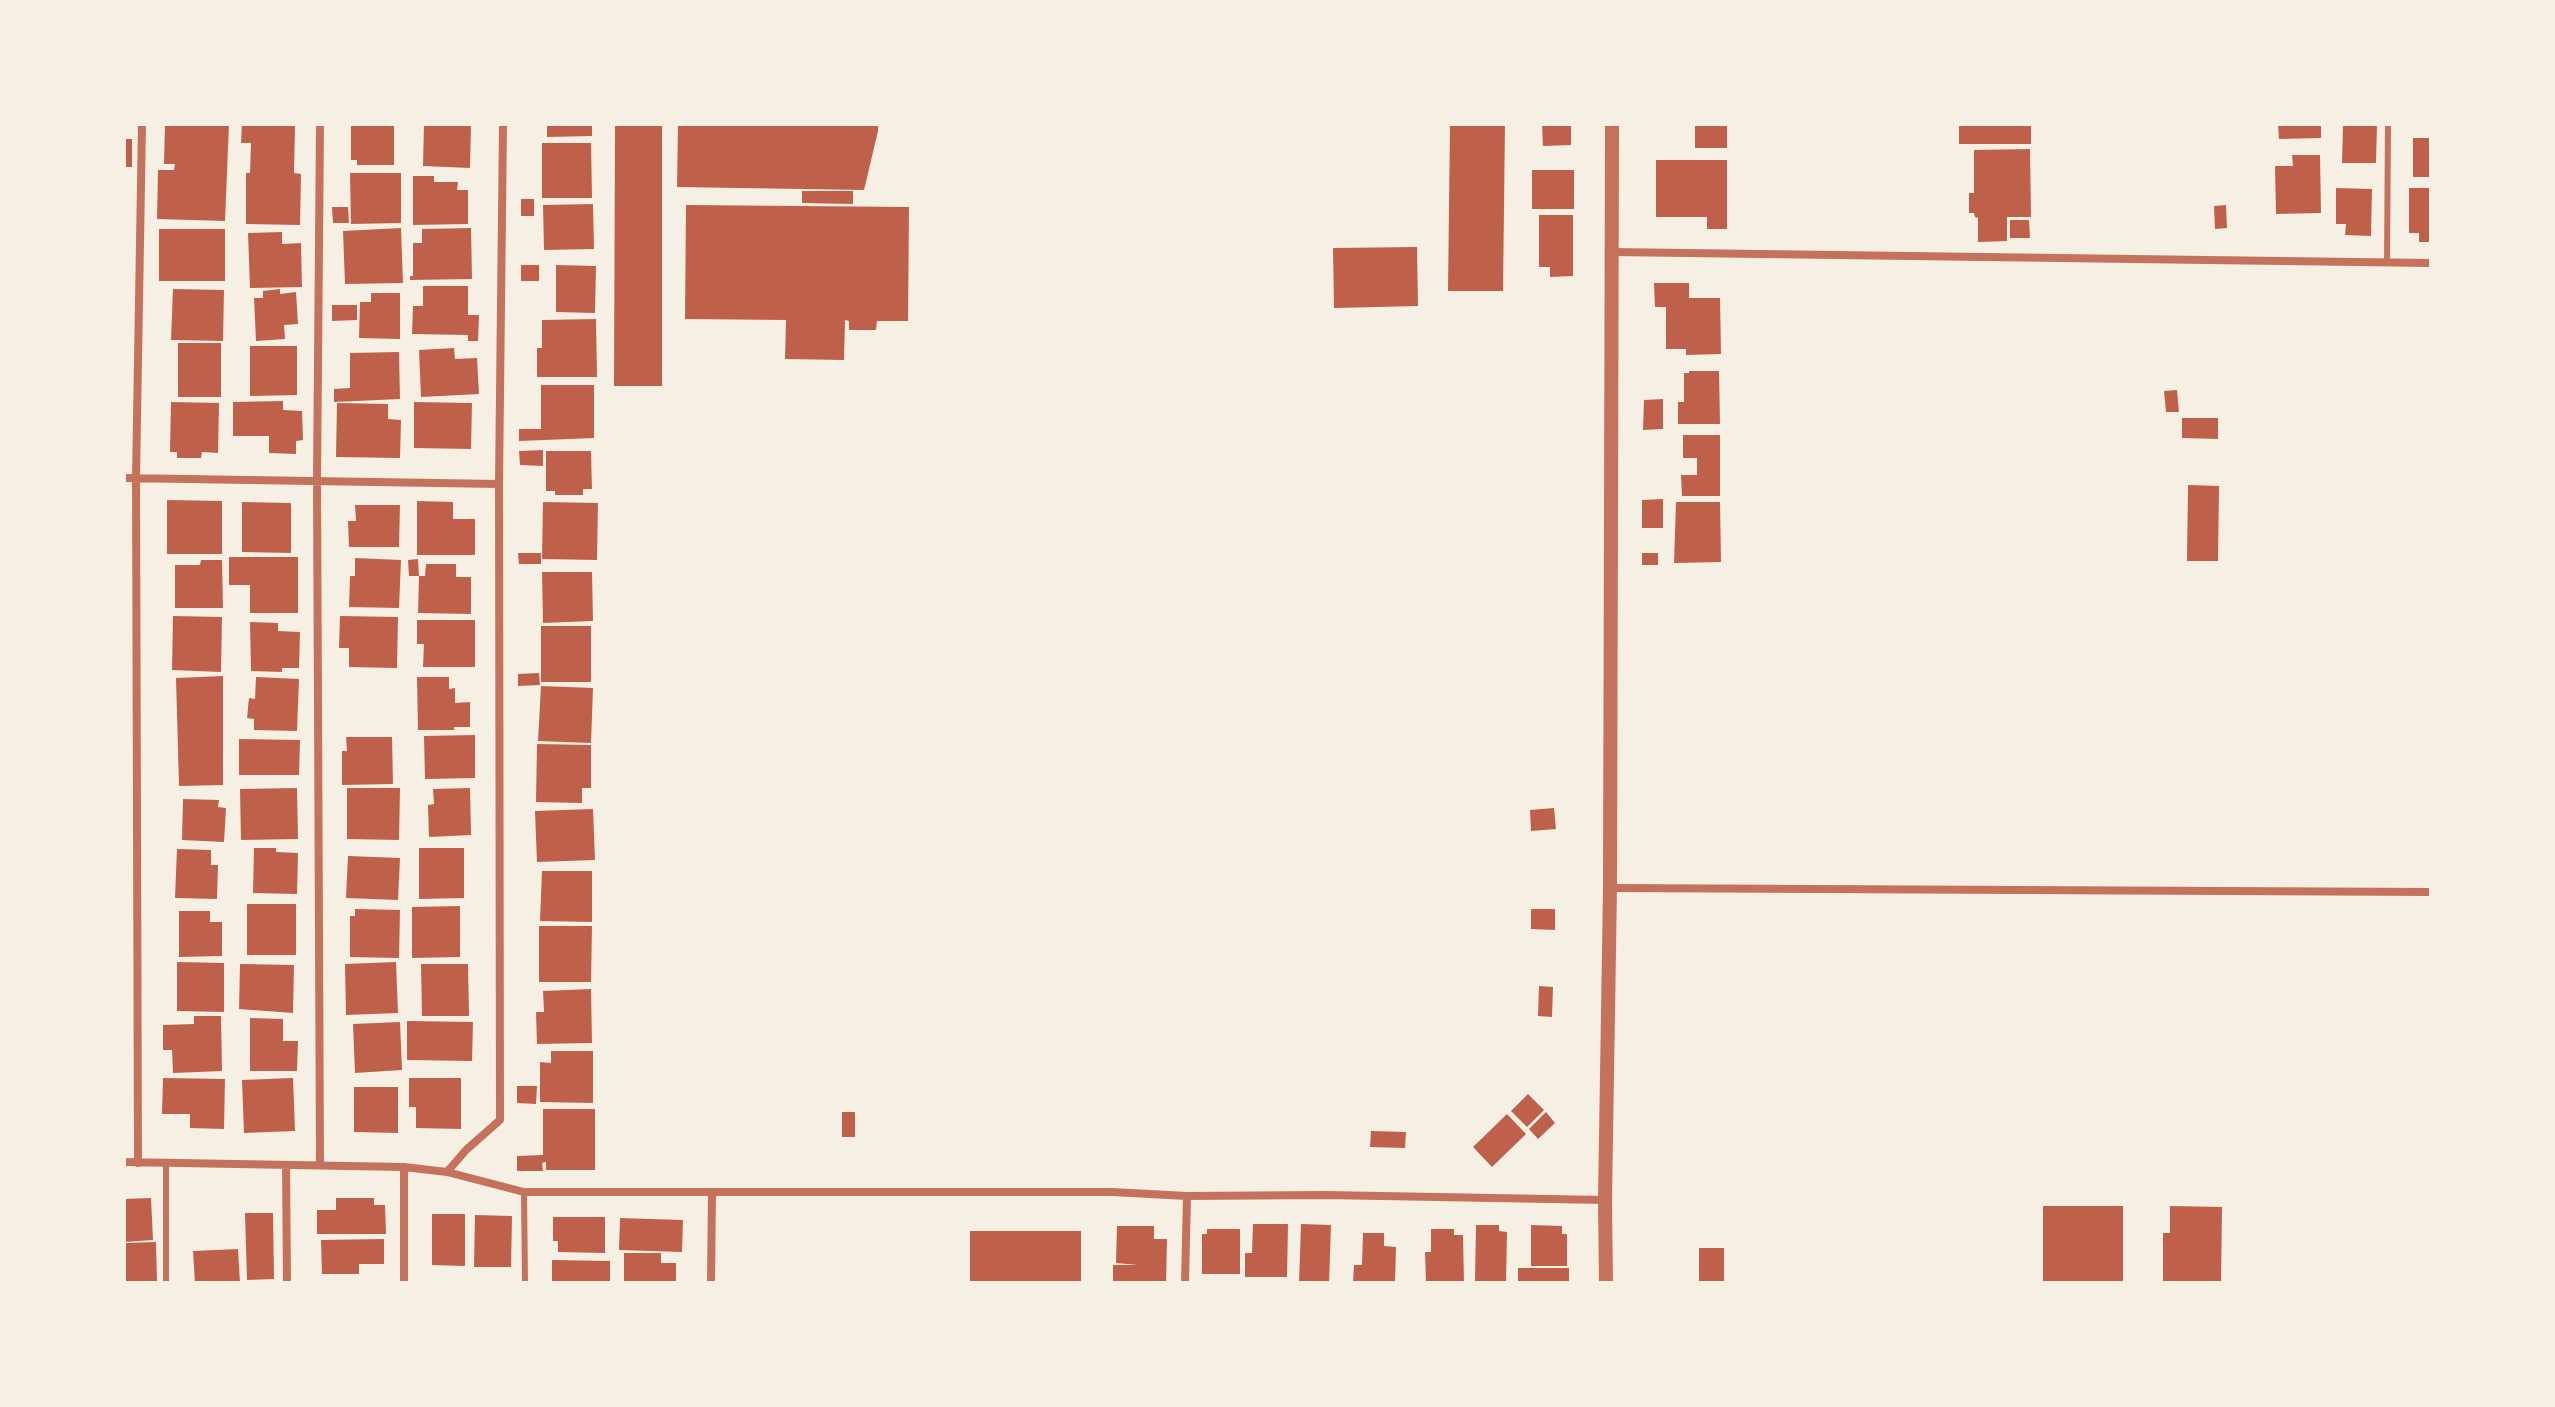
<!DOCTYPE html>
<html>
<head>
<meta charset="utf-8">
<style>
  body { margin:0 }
  #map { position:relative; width:2555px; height:1407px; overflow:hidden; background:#f6efe4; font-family:"Fira Sans",sans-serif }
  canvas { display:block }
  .frame { position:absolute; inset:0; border:126px solid #f6efe4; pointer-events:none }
</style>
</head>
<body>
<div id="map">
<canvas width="2555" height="1407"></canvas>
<div class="frame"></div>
</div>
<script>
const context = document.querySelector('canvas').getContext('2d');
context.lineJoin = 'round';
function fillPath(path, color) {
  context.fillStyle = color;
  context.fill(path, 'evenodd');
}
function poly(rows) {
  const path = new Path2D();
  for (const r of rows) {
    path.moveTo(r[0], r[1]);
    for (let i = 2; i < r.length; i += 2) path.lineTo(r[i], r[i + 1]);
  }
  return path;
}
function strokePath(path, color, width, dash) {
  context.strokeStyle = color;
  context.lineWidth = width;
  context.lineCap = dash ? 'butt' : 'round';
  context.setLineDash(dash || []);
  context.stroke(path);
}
fillPath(poly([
  [165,124,229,124,225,221,157,219,158,170,174,170,175,164,164,164],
  [242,124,295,126,294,173,301,174,300,225,246,224,246,173,250,173,251,143,241,143],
  [351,124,394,124,394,165,357,165,357,160,351,160],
  [424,124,471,125,470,168,423,166],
  [547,124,592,124,592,136,547,137],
  [615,124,662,124,662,386,614,386],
  [678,124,878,124,878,131,864,190,677,187],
  [1450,124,1505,124,1503,291,1448,291],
  [1542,124,1571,124,1571,145,1543,146],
  [1695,124,1727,124,1727,148,1695,148],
  [1959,124,2031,124,2031,144,1959,144],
  [2278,124,2321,124,2321,138,2279,139],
  [2343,124,2377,124,2376,163,2342,163],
  [2413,138,2431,138,2431,177,2413,177],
  [124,139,132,139,132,167,124,167],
  [542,143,591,143,592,198,542,198],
  [2030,149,2031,217,2007,217,2007,241,1978,242,1978,218,1975,217,1974,213,1969,213,1969,193,1974,193,1974,150],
  [2292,155,2320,155,2321,213,2276,214,2275,166,2293,166],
  [1656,160,1727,160,1727,229,1707,229,1707,217,1656,217],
  [1532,170,1574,170,1574,209,1532,209],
  [350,173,401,173,401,223,351,224],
  [413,176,434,176,434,182,458,182,457,190,468,190,468,224,413,225],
  [2336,188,2372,189,2371,236,2345,235,2346,224,2336,224],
  [2409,188,2431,188,2431,242,2419,242,2419,233,2409,233],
  [802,191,853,191,853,204,802,203],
  [521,199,534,199,534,216,521,216],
  [593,204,594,249,544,250,543,205],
  [686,205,909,207,908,321,877,321,876,330,849,330,849,321,845,320,844,360,785,359,786,320,685,319],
  [2226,205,2227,228,2215,229,2214,206],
  [332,207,348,207,349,223,333,223],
  [1539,215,1573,215,1573,276,1550,277,1550,267,1539,267],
  [2010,220,2029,220,2030,238,2010,238],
  [401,228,403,283,345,284,343,231],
  [471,228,472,279,410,280,410,276,413,276,413,243,422,243,422,229],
  [159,229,225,229,225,281,159,281],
  [282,232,282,244,301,243,302,287,250,288,248,233],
  [1417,247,1418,306,1334,308,1333,248],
  [521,265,539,265,539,281,521,281],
  [556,265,596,266,595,313,556,312],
  [1654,283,1689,283,1689,298,1720,298,1721,354,1686,355,1686,349,1666,349,1666,307,1655,307],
  [423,286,468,286,468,315,479,315,478,341,468,341,468,335,412,334,413,306,423,306],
  [173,289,224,290,223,341,171,340],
  [280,289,280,294,296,292,298,324,284,325,285,339,256,341,254,298,263,298,263,291],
  [371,293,400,293,400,339,359,338,360,302,371,302],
  [332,305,357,305,357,320,332,321],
  [596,319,597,377,537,377,537,348,542,348,542,320],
  [178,343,221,343,221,397,178,397],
  [250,346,297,346,297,395,250,396],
  [454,348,455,359,477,358,479,394,421,397,419,350],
  [399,352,400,399,334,402,334,389,350,388,350,353],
  [1689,371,1719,371,1720,424,1678,424,1678,402,1684,402,1684,373,1689,373],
  [541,385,594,385,594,438,519,441,519,429,541,429],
  [2177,390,2179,412,2166,412,2164,391],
  [1663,399,1663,429,1643,430,1644,400],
  [283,401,283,410,302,411,303,440,296,441,296,454,269,453,269,436,233,436,233,402],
  [171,402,219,403,218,453,202,452,201,458,177,458,177,452,170,452],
  [414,402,472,403,471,449,414,448],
  [337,403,388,404,388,419,401,420,400,458,336,457],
  [2182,418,2218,418,2218,439,2182,438],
  [1683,435,1720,435,1720,496,1682,496,1681,475,1697,475,1697,458,1683,458],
  [543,450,543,466,520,465,519,451],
  [546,451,591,451,592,489,583,489,583,495,555,495,555,491,546,491],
  [2188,485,2219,486,2218,561,2187,561],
  [1663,499,1663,528,1642,528,1642,500],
  [167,500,222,501,222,554,167,554],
  [417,501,453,502,453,519,475,519,475,555,417,555],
  [242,502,291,503,291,553,242,552],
  [543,502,598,503,597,560,542,559],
  [1676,502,1720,502,1721,562,1674,563],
  [355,505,400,505,399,547,349,547,348,521,356,521],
  [518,553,541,553,541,564,519,564],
  [1642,553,1658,553,1658,565,1642,565],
  [229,557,298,557,298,613,250,613,250,585,229,585],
  [355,558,401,560,399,608,349,607,350,576,355,576],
  [418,559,419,576,409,576,408,560],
  [201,560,222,560,223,608,175,608,175,565,200,565],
  [426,564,456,564,456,577,471,577,471,614,418,613,419,576,425,576],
  [542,572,592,572,593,621,543,623],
  [173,616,222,617,221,672,172,670],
  [340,616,398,617,397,668,349,667,349,648,339,648],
  [417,620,475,620,475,667,423,667,424,644,417,644],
  [250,622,278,623,278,631,300,632,299,668,282,668,282,672,251,671],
  [541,626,591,626,591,682,541,682],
  [539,673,540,685,518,686,518,674],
  [223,676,223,785,179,786,176,678],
  [256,677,299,679,297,731,254,730,254,719,247,718,249,698,255,699],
  [417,677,449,677,449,689,455,688,455,703,470,702,470,727,454,727,454,730,418,730],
  [541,686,593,688,591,743,538,741],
  [475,735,475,778,425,779,424,736],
  [346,737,392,737,393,784,342,785,342,751,347,751],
  [239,739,300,740,299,775,239,775],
  [537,744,591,745,591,788,582,788,582,803,536,802],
  [297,788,298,839,241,840,240,789],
  [347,788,400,788,399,840,347,839],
  [470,788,471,835,429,837,428,805,434,804,433,789],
  [183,799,219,800,218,807,226,808,224,842,182,840],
  [1554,808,1556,829,1531,831,1530,810],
  [593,809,595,860,537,862,535,811],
  [254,848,276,848,276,852,298,853,297,894,253,893],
  [419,848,464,848,464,898,419,899],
  [177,849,211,850,211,865,218,865,217,899,175,898],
  [348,856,400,858,398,900,346,898],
  [542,871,592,871,592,922,540,921],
  [247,904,296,904,296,955,247,955],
  [460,906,460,957,412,958,412,907],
  [355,909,400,910,399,958,350,957,350,916,355,916],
  [1531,909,1555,909,1555,930,1531,929],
  [179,911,210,911,210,922,222,922,222,956,179,957],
  [539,926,592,926,591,982,539,982],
  [177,962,224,963,224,1012,177,1011],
  [396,962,398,1013,346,1015,345,964],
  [240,964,294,965,293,1013,239,1009],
  [421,964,468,964,469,1016,422,1016],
  [1539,986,1553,987,1552,1017,1538,1016],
  [591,989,592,1043,537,1044,536,1012,544,1012,543,991],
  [194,1016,221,1016,222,1071,173,1073,172,1050,163,1050,163,1025,194,1024],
  [250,1018,283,1019,283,1041,298,1041,297,1071,250,1071],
  [407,1021,473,1022,472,1061,407,1060],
  [400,1022,402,1070,355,1073,353,1024],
  [551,1051,593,1051,593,1103,540,1102,540,1062,551,1063],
  [163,1078,225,1079,224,1129,190,1128,190,1114,162,1114],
  [293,1078,295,1131,244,1133,242,1080],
  [409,1078,461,1078,461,1129,416,1128,416,1107,409,1107],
  [517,1086,537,1086,536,1104,517,1103],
  [354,1087,398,1087,398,1133,354,1132],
  [1528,1094,1544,1110,1527,1127,1511,1111],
  [543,1109,595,1109,595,1170,546,1170,546,1162,542,1163,543,1171,517,1171,517,1156,543,1155],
  [842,1112,855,1112,855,1137,842,1137],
  [1546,1112,1555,1123,1538,1139,1529,1129],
  [1507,1114,1526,1134,1492,1167,1473,1147],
  [1371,1131,1406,1132,1405,1148,1370,1147],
  [151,1198,153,1240,124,1242,124,1199],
  [336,1198,374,1198,374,1205,385,1205,386,1234,317,1234,317,1210,336,1210],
  [2043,1206,2123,1206,2123,1283,2043,1283],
  [2170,1206,2222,1207,2221,1283,2163,1283,2163,1233,2170,1233],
  [245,1213,273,1213,274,1279,247,1280],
  [432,1214,465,1214,465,1266,432,1265],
  [475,1215,512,1216,511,1267,474,1267],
  [553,1217,605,1217,605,1253,558,1252,558,1241,553,1241],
  [620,1218,683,1220,682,1252,619,1250],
  [1253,1224,1288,1224,1287,1277,1245,1277,1245,1253,1252,1253],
  [1301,1224,1331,1225,1329,1283,1299,1283],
  [1476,1225,1499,1225,1499,1231,1507,1232,1506,1283,1475,1282],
  [1531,1225,1562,1226,1562,1234,1567,1234,1567,1266,1531,1266],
  [1117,1226,1154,1226,1154,1239,1167,1239,1166,1283,1113,1283,1113,1265,1138,1265,1116,1263],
  [1207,1229,1240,1229,1240,1274,1202,1274,1202,1234,1207,1234],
  [1431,1229,1454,1229,1454,1235,1463,1235,1464,1283,1426,1283,1425,1252,1431,1252],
  [970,1231,1081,1231,1081,1283,970,1283],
  [1363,1233,1384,1233,1384,1246,1396,1247,1395,1283,1353,1283,1354,1265,1362,1265],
  [384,1239,384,1264,359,1264,359,1274,322,1274,321,1240],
  [156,1242,157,1283,124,1283,124,1243],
  [1699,1248,1724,1248,1724,1281,1699,1281],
  [238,1249,240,1283,195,1283,193,1251],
  [624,1253,661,1253,661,1263,676,1263,676,1283,624,1283],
  [552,1260,610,1261,610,1283,552,1283],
  [1518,1268,1569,1268,1569,1283,1518,1283]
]), '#bf614a');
strokePath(poly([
  [2387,263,2388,124],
  [166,1163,166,1283],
  [524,1192,525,1283]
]), '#c5725c', 6);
strokePath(poly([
  [320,124,317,479,320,1165],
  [1612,252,2431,263],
  [124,478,499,484],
  [1610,888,2431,892],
  [124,1162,404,1167,447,1172,524,1192,1112,1192,1187,1196,1325,1195,1605,1200],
  [138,1163,136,478,142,124],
  [286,1165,287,1283],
  [404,1167,404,1283],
  [447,1172,466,1150,500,1120,499,484,503,124],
  [711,1283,712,1192],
  [1185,1283,1187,1196]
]), '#c5725c', 8);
strokePath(poly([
  [1606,1283,1605,1200,1610,888,1612,124]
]), '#c5725c', 14);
</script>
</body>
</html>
